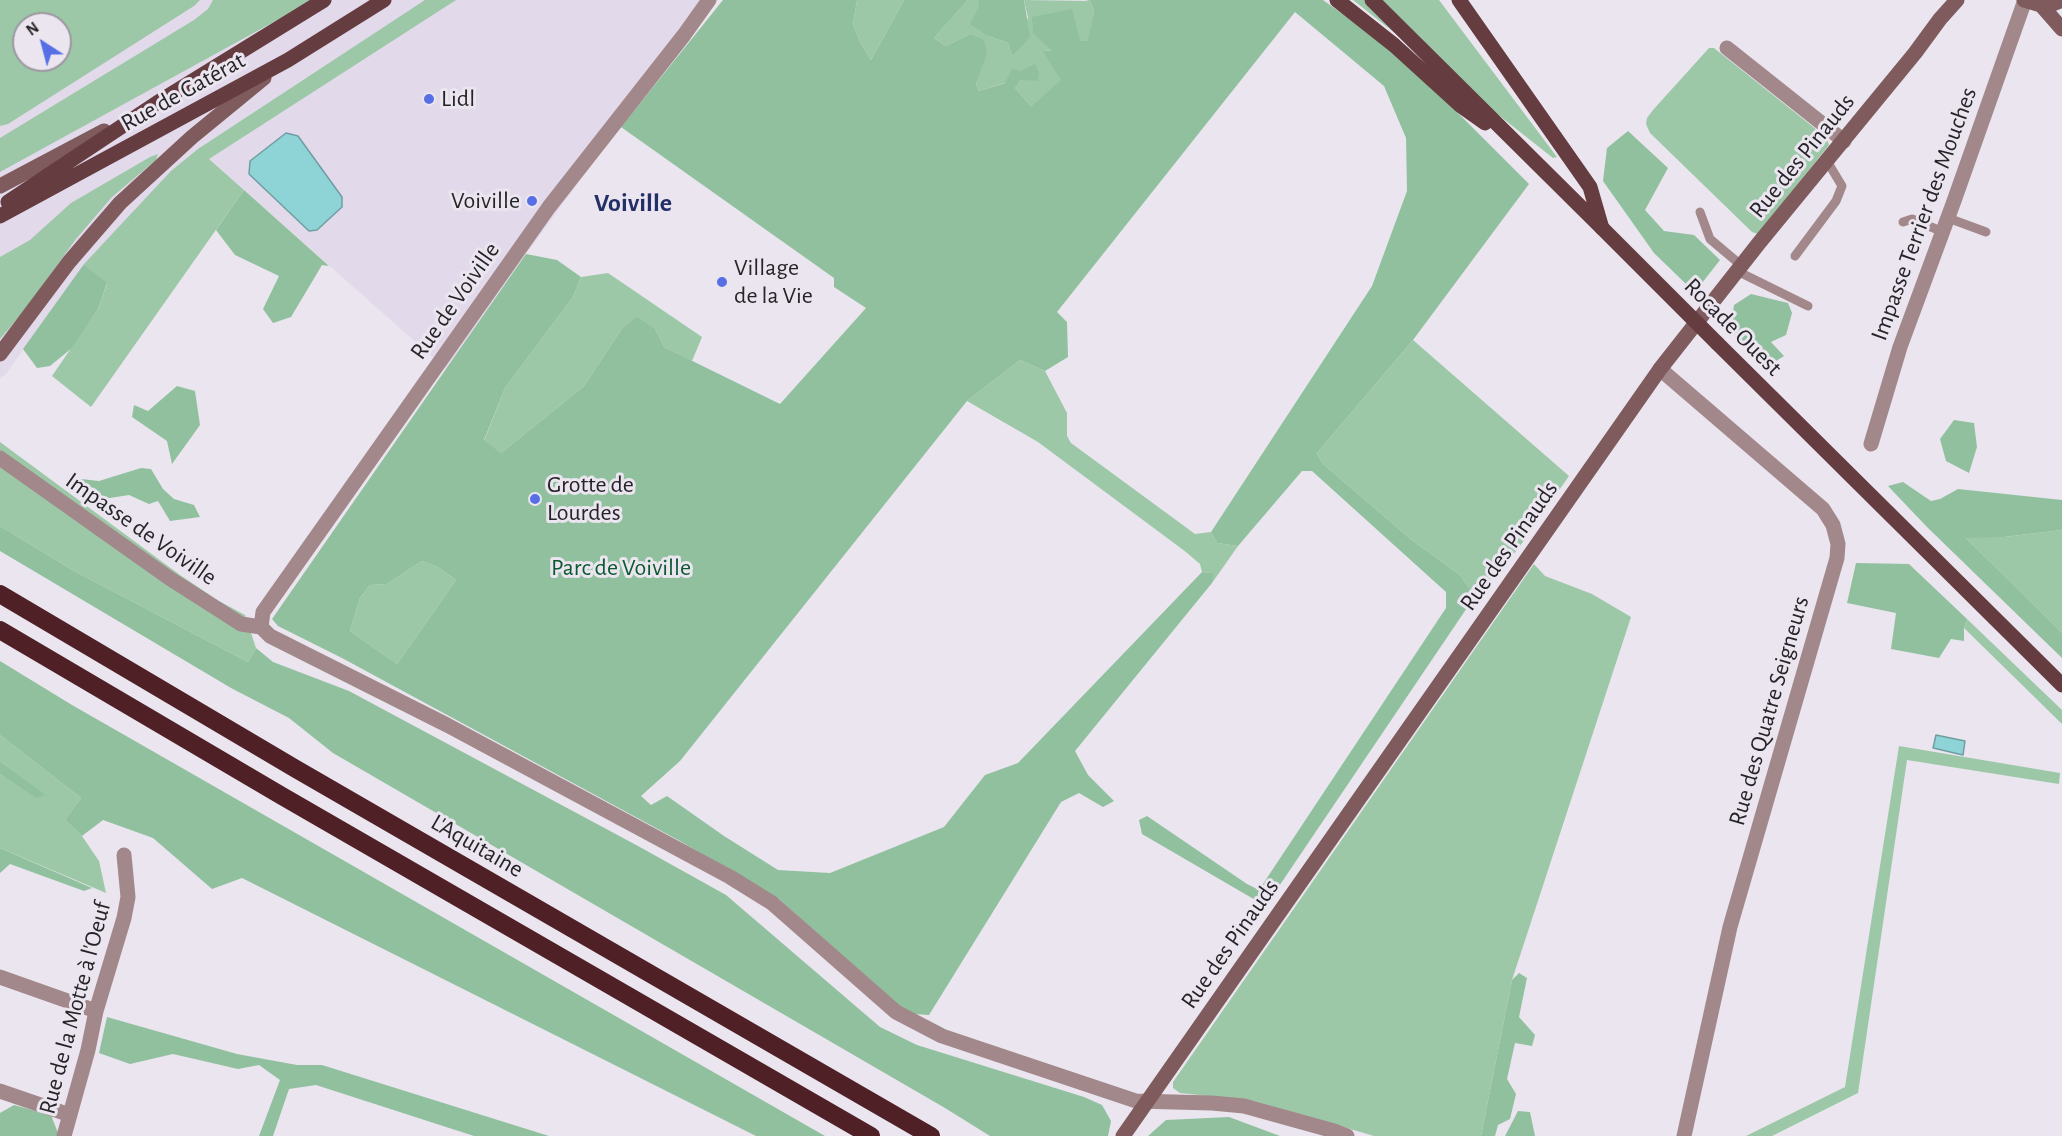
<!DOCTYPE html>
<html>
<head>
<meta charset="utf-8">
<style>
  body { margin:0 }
  #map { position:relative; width:2062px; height:1136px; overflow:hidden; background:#eae5ef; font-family:"Alegreya Sans",sans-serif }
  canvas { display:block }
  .north { position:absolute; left:12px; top:12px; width:60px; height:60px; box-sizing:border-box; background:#eae5ef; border:2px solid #9c989f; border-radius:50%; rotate:324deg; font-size:16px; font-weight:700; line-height:24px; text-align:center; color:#262428 }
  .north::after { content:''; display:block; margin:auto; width:21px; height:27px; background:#566fe5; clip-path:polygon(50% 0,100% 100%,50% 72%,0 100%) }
</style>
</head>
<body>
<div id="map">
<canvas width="2062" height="1136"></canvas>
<div class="north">N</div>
</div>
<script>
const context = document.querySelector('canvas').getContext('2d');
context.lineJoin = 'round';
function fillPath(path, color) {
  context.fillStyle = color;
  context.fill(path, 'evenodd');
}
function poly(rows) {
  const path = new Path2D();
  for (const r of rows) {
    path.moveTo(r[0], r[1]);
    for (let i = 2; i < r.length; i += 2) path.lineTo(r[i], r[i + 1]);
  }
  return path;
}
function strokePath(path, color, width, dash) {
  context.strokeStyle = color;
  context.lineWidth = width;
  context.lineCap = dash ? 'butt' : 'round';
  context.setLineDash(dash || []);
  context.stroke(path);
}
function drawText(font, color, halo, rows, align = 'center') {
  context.font = font + ' "Alegreya Sans",sans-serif';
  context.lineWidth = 6;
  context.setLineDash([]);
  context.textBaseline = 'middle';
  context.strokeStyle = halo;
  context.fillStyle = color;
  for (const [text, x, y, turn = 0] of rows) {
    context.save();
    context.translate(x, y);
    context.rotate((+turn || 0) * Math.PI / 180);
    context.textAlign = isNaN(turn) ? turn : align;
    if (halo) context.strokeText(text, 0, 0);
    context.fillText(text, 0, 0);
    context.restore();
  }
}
fillPath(poly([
  [0,0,713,0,647,94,580,180,526,254,446,369,198,149,84,264,6,374,0,378],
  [24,24,60,24,60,60,24,60]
]), '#e2d9ea');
fillPath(poly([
  [0,0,200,0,194,6,8,124,0,126],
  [24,24,60,24,60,60,24,60],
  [213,0,310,0,279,19,0,172,0,138,194,20,208,9],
  [425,0,456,0,209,159,244,190,91,407,52,376,98,309,107,284,84,264,171,171,198,149],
  [857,0,904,0,871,60,860,42,853,24],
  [968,0,978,0,988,36,1008,43,1012,56,1028,18,1024,0,1090,1,1094,11,1089,41,1080,41,1053,51,1043,50,1062,80,1031,106,1015,88,1021,80,1039,72,979,91,976,84,979,74,970,34,946,46,934,38],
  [1353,0,1439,0,1557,157,1553,158],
  [1709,48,1714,48,1827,138,1829,145,1758,234,1752,232,1650,133,1646,124,1647,118,1653,110],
  [158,154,156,160,112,197,76,239,23,312,0,339,0,257,30,240,71,203,150,157],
  [608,273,702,337,692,361,664,347,655,329,621,330,584,386,501,453,484,441,505,388,573,297,581,277],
  [1413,340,1569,476,1518,549,1475,596,1460,575,1413,541,1322,463,1317,453],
  [1020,360,1045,371,1067,413,1067,436,1071,443,1195,534,1211,532,1217,543,1238,546,1212,583,1212,573,1202,572,1200,564,1186,552,1038,442,967,401],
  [0,442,180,575,219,601,245,615,256,648,248,662,74,571,0,526],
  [2062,530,2062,633,1965,537,2004,537],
  [422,561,438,567,456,580,397,664,350,631,360,598,370,585,387,584],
  [1534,564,1545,576,1592,594,1631,617,1512,980,1481,1136,1374,1136,1254,1101,1180,1093,1173,1088,1173,1082],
  [1967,619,2062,710,2062,724,1964,628],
  [0,735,81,798,65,820,82,836,99,861,106,893,0,848,0,774,36,797,45,795,0,761],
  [1899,746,2060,773,2059,784,1907,760,1858,1093,1772,1136,1746,1136,1845,1087]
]), '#9cc8a8');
fillPath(poly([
  [723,0,857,0,853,24,860,42,871,60,904,0,968,0,934,38,946,46,970,34,984,40,987,53,976,84,979,91,1005,83,1012,69,1021,71,1035,64,1039,72,1038,81,1021,80,1015,88,1031,106,1061,80,1042,50,1052,51,1033,33,1032,17,1072,9,1080,41,1088,41,1094,11,1090,1,1085,0,1323,0,1400,55,1529,184,1413,340,1317,453,1322,463,1413,541,1460,575,1475,596,1269,901,1257,901,1142,834,1139,820,1147,816,1247,884,1259,890,1446,608,1446,592,1312,471,1302,471,1238,546,1217,543,1211,532,1372,286,1407,191,1406,138,1384,86,1295,12,1057,312,1067,322,1068,357,1045,371,1020,360,967,401,680,761,641,796,651,805,667,796,724,836,778,870,830,873,944,827,985,775,1018,763,1202,572,1213,573,1212,583,1075,751,1088,775,1114,801,1103,807,1079,793,1061,802,929,1015,913,1014,897,1005,779,899,678,840,342,658,278,626,272,619,526,254,557,260,581,277,573,297,505,388,484,440,501,453,584,386,621,330,637,317,655,329,664,347,780,404,866,308,834,287,834,278,621,127],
  [422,561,438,567,456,580,397,664,350,631,360,598,370,585,387,584],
  [978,0,1024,0,1030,37,1012,56,1008,43,988,36,970,24,979,7],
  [1628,131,1668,168,1645,210,1664,231,1694,235,1720,260,1702,283,1687,285,1654,253,1603,181,1607,148],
  [244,190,329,266,322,265,291,317,273,323,263,309,279,276,235,255,216,230],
  [84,264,107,283,98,309,72,348,50,366,37,368,23,349],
  [1751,294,1788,303,1792,313,1786,335,1771,342,1784,356,1768,366,1730,328,1734,305],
  [177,386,195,391,200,425,172,464,167,441,132,417,134,405,148,411],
  [1954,420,1974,423,1977,447,1969,473,1946,461,1940,439],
  [141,468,151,469,163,489,174,499,194,505,200,517,170,521,158,501,149,504,129,495,97,500,76,489,81,479,99,481],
  [1903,482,1931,501,1940,499,1958,489,2062,500,2062,530,2004,537,1966,538,2062,633,2062,658,1927,527,1888,486],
  [0,526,74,571,248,662,256,648,273,662,349,691,638,846,726,895,880,1027,917,1045,1084,1097,1102,1105,1111,1121,1108,1136,990,1136,945,1108,333,753,289,718,231,688,0,551],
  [1856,563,1909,564,1967,619,1964,628,1964,641,1951,639,1939,658,1891,649,1896,613,1847,603],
  [0,661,72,705,825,1136,756,1136,242,878,212,889,153,838,103,820,82,836,65,820,81,798,0,735],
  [0,761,46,795,36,798,0,774],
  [0,848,92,888,84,891,10,864,0,873],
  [1519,973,1527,978,1519,1017,1535,1035,1532,1046,1515,1043,1507,1079,1516,1094,1510,1119,1498,1125,1495,1136,1481,1136,1512,980],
  [107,1017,237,1054,297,1065,322,1065,549,1136,474,1136,316,1085,289,1089,273,1136,259,1136,280,1080,259,1065,238,1069,173,1054,130,1064,99,1053],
  [14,1105,51,1115,58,1133,57,1136,0,1136,0,1113],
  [1518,1111,1530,1112,1535,1136,1505,1136],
  [1229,1117,1280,1136,1284,1136,1148,1136,1166,1120]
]), '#91c09f');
const water = poly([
  [286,133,298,136,342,197,342,207,317,230,309,231,249,174,250,161,286,133],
  [1936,735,1965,741,1963,755,1933,748,1936,735]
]);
fillPath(water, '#8ed3d6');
strokePath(water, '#6f9ea2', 1.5);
strokePath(poly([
  [1700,212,1710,239,1742,266],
  [1948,218,1986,232],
  [1903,222,1912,219,1943,232],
  [1795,256,1836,201,1842,186,1827,161],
  [1737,271,1808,306]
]), '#a2888a', 9);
strokePath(poly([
  [709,0,684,35,549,207,263,612,261,627,270,636,447,725,730,877,772,903,896,1012,942,1036,1136,1101,1212,1103,1244,1106,1334,1131,1347,1136],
  [1727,48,1844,141],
  [1660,369,1823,509,1833,525,1838,544,1837,558,1730,927,1684,1136],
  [1871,444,1900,347,1954,201,2025,0],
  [0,458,169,578,241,624,261,627],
  [0,977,96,1011],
  [0,1091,70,1115],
  [64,1136,88,1050,96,1011,124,918,128,897,124,855]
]), '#a2888a', 15);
strokePath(poly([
  [2024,0,2041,5,2053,4,2062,0],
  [2041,5,2062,29],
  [0,186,104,131],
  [0,354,69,262,120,203,192,137,264,78],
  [1123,1136,1660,369,1759,243,1915,53,1940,19,1957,0]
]), '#7f5b5e', 15);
strokePath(poly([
  [1337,0,1394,45,1461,106,1485,123],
  [1372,0,1602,228],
  [1459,0,1590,187,1601,225],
  [8,202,157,103,324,0],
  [0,216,288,60,384,0],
  [1717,343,2062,685]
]), '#653c40', 15);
strokePath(poly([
  [0,594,296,769,931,1136],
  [0,630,282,796,871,1136]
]), '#4f2127', 18);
strokePath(poly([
  [1602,228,1717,343]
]), '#653c40', 15);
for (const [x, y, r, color] of [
  [429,99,6,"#566fe5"],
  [532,201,6,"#566fe5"],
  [722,282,6,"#566fe5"],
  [535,499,6,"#566fe5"]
]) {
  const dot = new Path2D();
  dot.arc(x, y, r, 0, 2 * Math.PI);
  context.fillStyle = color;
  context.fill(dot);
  strokePath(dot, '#eae5ef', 2);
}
drawText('24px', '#262428', '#eae5ef', [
  ["Rue de Gatérat",183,92,-29],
  ["Rue des Pinauds",1802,156,-51],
  ["Impasse Terrier des Mouches",1924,214,-70],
  ["Rue de Voiville",455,301,-55],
  ["Rocade Ouest",1733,327,45],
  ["Impasse de Voiville",141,529,35],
  ["Rue des Pinauds",1509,546,-55],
  ["Rue des Quatre Seigneurs",1769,711,-74],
  ["L'Aquitaine",477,846,30],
  ["Rue des Pinauds",1230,944,-55],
  ["Rue de la Motte à l'Oeuf",75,1008,-75]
]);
drawText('24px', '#262428', '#eae5ef', [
  ["Lidl",441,99],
  ["Voiville",520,201,"right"],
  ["Village",734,268],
  ["de la Vie",734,296],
  ["Grotte de",547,485],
  ["Lourdes",547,513]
], 'left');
drawText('24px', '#0a592f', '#eae5ef', [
  ["Parc de Voiville",621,568]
]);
drawText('bold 26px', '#232f67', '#eae5ef', [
  ["Voiville",633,203]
]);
</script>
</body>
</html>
